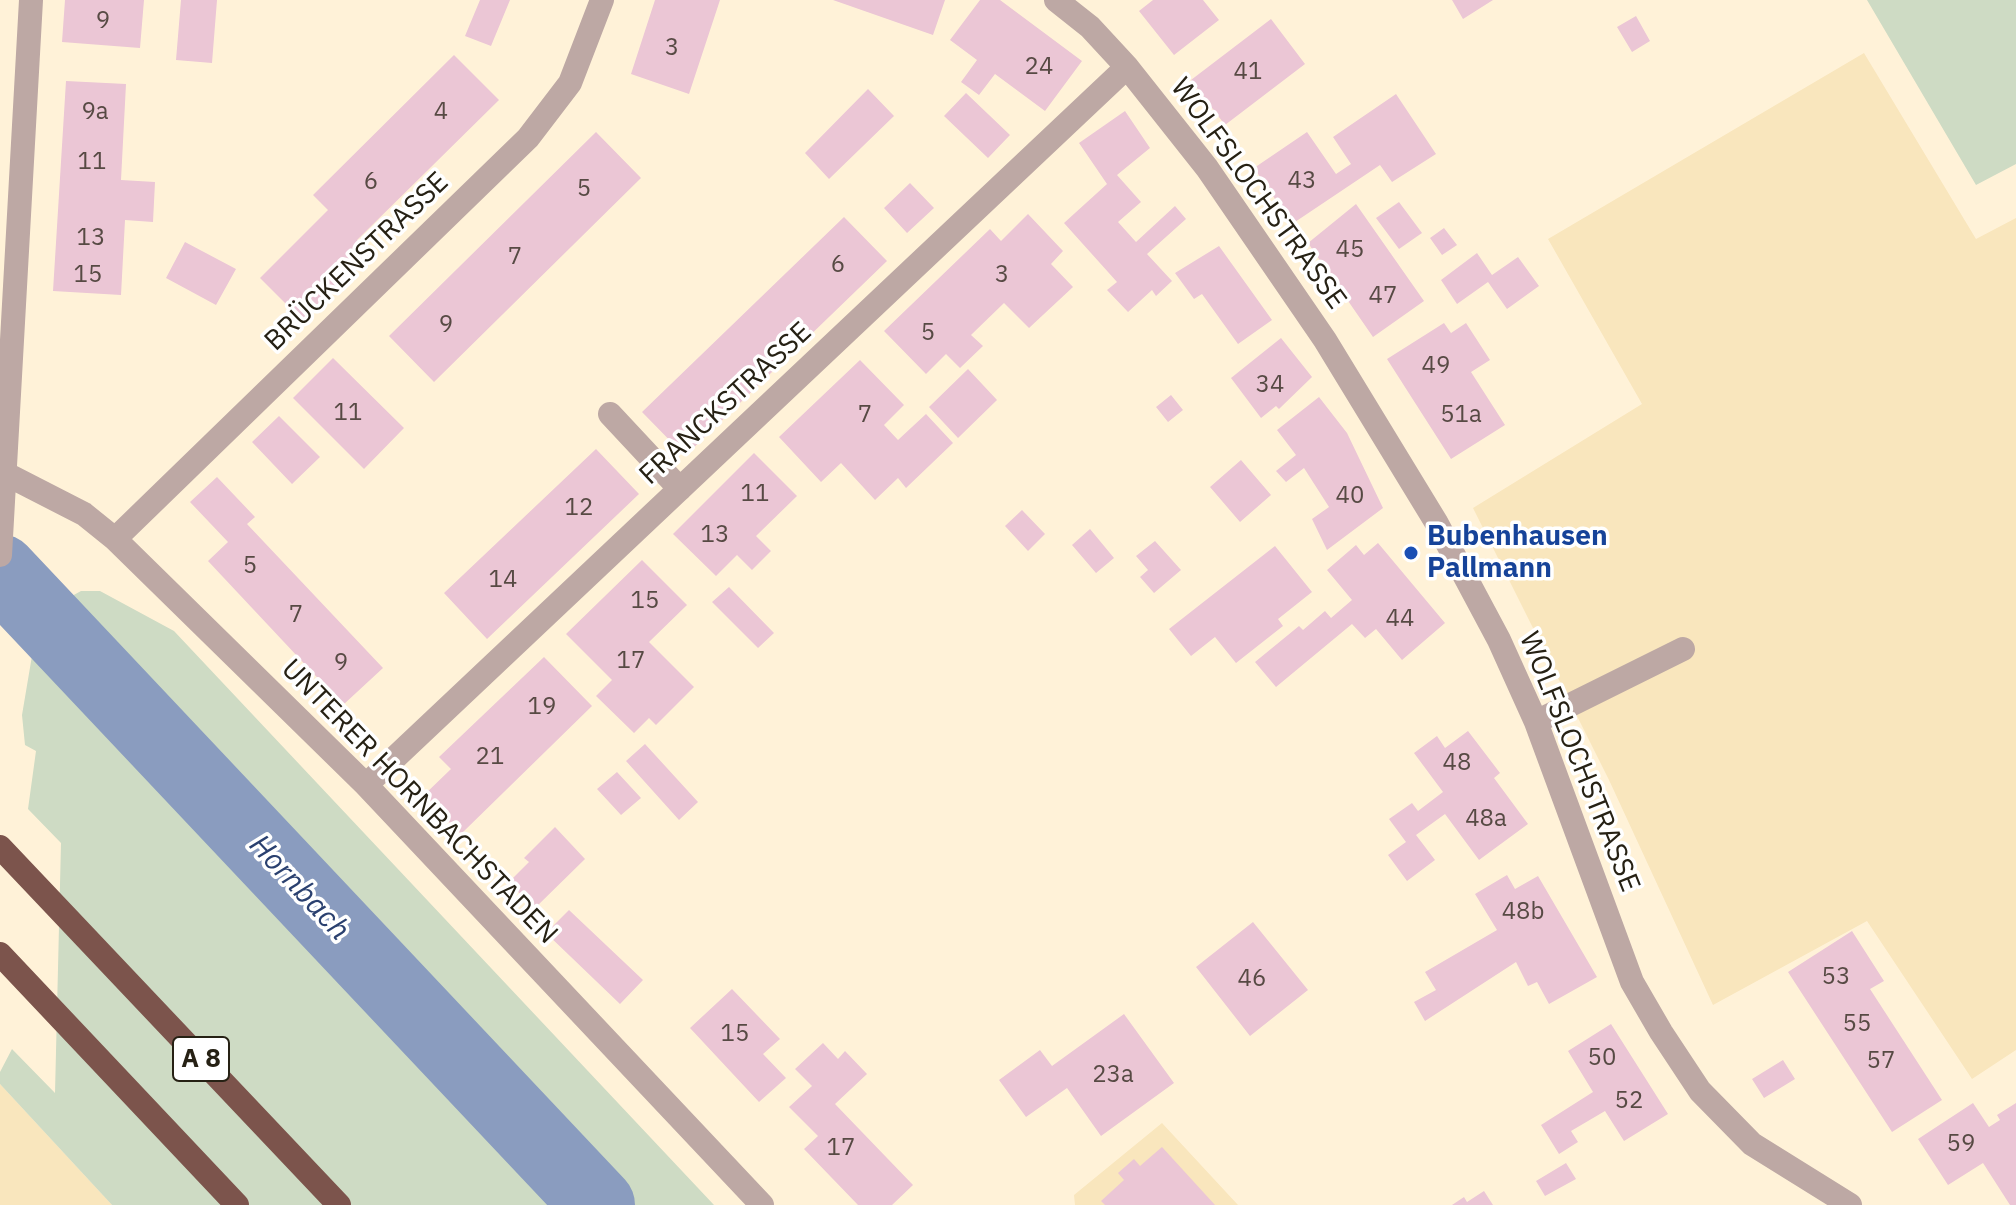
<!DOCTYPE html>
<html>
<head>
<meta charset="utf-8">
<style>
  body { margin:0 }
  canvas { display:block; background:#fff2d8 }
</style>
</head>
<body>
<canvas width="2016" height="1205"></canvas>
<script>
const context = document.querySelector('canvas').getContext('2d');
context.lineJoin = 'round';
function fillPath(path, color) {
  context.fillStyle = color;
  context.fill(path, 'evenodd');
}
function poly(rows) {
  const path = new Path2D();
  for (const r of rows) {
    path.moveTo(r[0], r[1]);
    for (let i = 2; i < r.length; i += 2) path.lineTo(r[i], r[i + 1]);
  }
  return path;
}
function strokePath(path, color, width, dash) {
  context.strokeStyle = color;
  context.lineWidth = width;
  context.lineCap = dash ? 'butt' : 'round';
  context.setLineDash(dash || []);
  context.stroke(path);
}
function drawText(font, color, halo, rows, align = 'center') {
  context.font = font + ' "IBM Plex Sans",sans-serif';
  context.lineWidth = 7;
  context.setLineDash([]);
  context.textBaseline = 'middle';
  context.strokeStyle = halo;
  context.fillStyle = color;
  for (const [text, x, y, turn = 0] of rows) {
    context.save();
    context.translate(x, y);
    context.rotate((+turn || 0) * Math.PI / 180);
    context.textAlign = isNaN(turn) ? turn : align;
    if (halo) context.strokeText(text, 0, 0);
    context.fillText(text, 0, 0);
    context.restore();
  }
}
fillPath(poly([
  [1864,53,1976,239,2016,218,2016,1050,1972,1079,1867,921,1713,1005,1609,780,1473,508,1642,404,1548,239],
  [0,1084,112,1205,0,1205],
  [1162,1123,1238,1205,1075,1205,1074,1195]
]), '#f9e6bd');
fillPath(poly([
  [1867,0,2016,0,2016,164,1976,185],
  [81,591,100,591,174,631,714,1205,112,1205,0,1084,0,1072,12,1049,55,1093,61,843,28,809,36,751,25,745,22,715,35,638,50,608]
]), '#cedbc4');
strokePath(poly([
  [0,571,598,1205]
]), '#8a9cbf', 74);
fillPath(poly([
  [65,0,144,0,140,48,62,42],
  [181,0,217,0,212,63,176,60],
  [480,0,510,0,491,46,465,36],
  [655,0,720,0,689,94,631,74],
  [833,0,945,0,933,35],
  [980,0,1000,0,1082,61,1045,111,995,74,979,95,961,82,977,60,950,40],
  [1153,0,1203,0,1219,20,1174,55,1139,11],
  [1452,0,1493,0,1463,19],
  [1636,16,1650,41,1632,52,1617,27],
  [1271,19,1305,64,1225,125,1191,80],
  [454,55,499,100,357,240,372,255,304,322,260,278,328,210,313,195],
  [66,81,126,84,121,180,155,182,153,222,125,220,121,295,53,291],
  [868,89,894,116,829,179,805,153],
  [966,93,1010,135,988,158,944,116],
  [1396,94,1436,154,1392,182,1380,165,1292,224,1254,168,1307,132,1336,174,1351,164,1333,137],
  [1125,111,1150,148,1117,175,1141,202,1118,222,1136,242,1175,206,1186,219,1147,254,1172,281,1156,296,1152,290,1128,312,1107,290,1117,282,1064,223,1107,184,1079,143],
  [596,132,641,178,434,382,389,336],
  [910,183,934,208,907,233,884,208],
  [1399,202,1422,233,1399,249,1376,218],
  [1356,204,1424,301,1373,337,1308,243],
  [1028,214,1063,251,1051,264,1073,287,1029,328,1004,303,971,335,983,346,960,368,946,354,926,374,884,331,990,229,1001,241],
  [844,217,887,261,685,456,642,412],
  [1444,228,1457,245,1442,255,1430,238],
  [185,242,236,269,216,305,166,278],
  [1219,246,1272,320,1238,344,1202,294,1194,299,1175,273],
  [1477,253,1492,275,1518,257,1539,286,1507,309,1488,282,1457,304,1441,280],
  [1444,323,1451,333,1466,323,1490,360,1471,372,1505,425,1451,459,1387,359],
  [1281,338,1312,377,1279,409,1276,406,1261,418,1231,378],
  [333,358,404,428,364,469,293,398],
  [860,360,904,405,884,425,898,440,926,414,953,443,906,488,898,478,875,500,841,463,821,482,779,437],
  [968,369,997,400,958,438,929,407],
  [1171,395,1183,410,1168,422,1156,407],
  [1319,397,1347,433,1383,508,1327,550,1312,519,1329,507,1304,468,1286,482,1276,471,1296,455,1277,430],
  [279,416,320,457,292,484,252,442],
  [596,449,639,494,487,639,444,593],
  [754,453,797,496,756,536,771,551,752,570,737,555,716,576,673,534],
  [1241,460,1271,495,1240,522,1210,487],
  [217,477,255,517,247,524,383,668,343,705,208,561,228,542,190,502],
  [1022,510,1045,534,1028,551,1005,526],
  [1090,529,1114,558,1096,573,1072,545],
  [1155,541,1181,570,1154,593,1140,577,1148,570,1136,556],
  [1378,543,1445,623,1402,660,1376,629,1365,638,1352,624,1276,687,1255,662,1299,626,1303,630,1325,611,1331,618,1352,600,1327,570,1356,545,1364,555],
  [1275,546,1312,592,1278,619,1283,626,1236,663,1215,637,1191,656,1169,629],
  [642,560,687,605,649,642,694,687,656,725,649,718,634,733,596,696,612,680,566,634],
  [729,587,774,633,758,648,712,602],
  [544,657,592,706,461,834,423,796,451,769,439,757],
  [1468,731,1500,773,1494,778,1528,824,1479,860,1445,814,1416,835,1435,860,1407,881,1388,855,1406,842,1389,819,1412,803,1418,811,1443,792,1414,753,1437,736,1445,748],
  [645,744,698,802,679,820,626,761],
  [617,772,641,798,621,815,597,789],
  [555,827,585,859,534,909,509,882,529,862,524,858],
  [1507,875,1515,889,1538,876,1597,977,1549,1004,1537,982,1528,986,1516,962,1425,1021,1414,1002,1436,990,1425,972,1497,930,1475,894],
  [569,910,643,980,620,1004,546,933],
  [1253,922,1308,990,1250,1036,1196,967],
  [1852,931,1884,981,1870,989,1942,1100,1892,1132,1788,972],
  [732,989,780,1039,763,1054,786,1078,759,1102,690,1028],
  [1124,1014,1174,1083,1101,1136,1067,1088,1026,1117,999,1080,1040,1050,1052,1066],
  [1611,1024,1668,1114,1624,1141,1605,1111,1571,1131,1578,1142,1559,1154,1541,1125,1593,1092,1568,1051],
  [823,1043,838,1059,845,1051,867,1074,835,1104,913,1185,892,1205,858,1205,804,1149,818,1136,789,1107,812,1086,795,1069],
  [1783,1060,1795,1079,1764,1098,1752,1079],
  [1973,1103,1989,1127,2000,1120,1997,1115,2016,1103,2016,1205,2010,1205,1983,1163,1948,1185,1918,1139],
  [1162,1147,1215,1205,1105,1205,1101,1201,1124,1180,1118,1173,1134,1159,1140,1166],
  [1566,1163,1576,1179,1545,1196,1536,1181],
  [1484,1191,1493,1205,1452,1205,1464,1197,1467,1202]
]), '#ebc6d5');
strokePath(poly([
  [1056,0,1090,27,1127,67,1207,168,1325,340,1436,522,1499,640,1536,722,1632,982,1661,1032,1700,1091,1752,1144,1850,1205],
  [610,414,680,489],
  [6,474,84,514,115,539,366,785,762,1205],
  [115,539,528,138,570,83,602,0],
  [0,555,31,0],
  [1536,722,1683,649],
  [366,785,1127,67]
]), '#bda8a4', 24);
strokePath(poly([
  [0,847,339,1205],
  [0,954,237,1205]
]), '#7c544c', 24);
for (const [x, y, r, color] of [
  [1411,553,8,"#1a4fb4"]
]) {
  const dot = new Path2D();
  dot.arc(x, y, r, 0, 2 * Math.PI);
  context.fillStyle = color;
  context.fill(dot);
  strokePath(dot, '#fff', 3);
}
drawText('24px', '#574a44', null, [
  ["9",103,21],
  ["3",672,48],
  ["24",1039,67],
  ["41",1248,72],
  ["9a",95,112],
  ["4",441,112],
  ["11",92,162],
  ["43",1302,181],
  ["6",371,182],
  ["5",584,189],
  ["13",91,238],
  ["45",1350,250],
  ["7",515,257],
  ["6",838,265],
  ["15",88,275],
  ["3",1002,275],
  ["47",1383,296],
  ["9",446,325],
  ["5",928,333],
  ["49",1436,366],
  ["34",1270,385],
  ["11",348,413],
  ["7",865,415],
  ["51a",1461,415],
  ["11",755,494],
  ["40",1350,496],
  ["12",579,508],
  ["13",715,535],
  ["5",250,566],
  ["14",503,580],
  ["15",645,601],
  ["7",296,615],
  ["44",1400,619],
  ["17",631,661],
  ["9",341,663],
  ["19",542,707],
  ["21",490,757],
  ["48",1457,763],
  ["48a",1486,819],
  ["48b",1523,912],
  ["53",1836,977],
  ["46",1252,979],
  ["55",1857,1024],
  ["15",735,1034],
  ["50",1602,1058],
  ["57",1881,1061],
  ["23a",1113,1075],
  ["52",1629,1101],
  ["59",1961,1144],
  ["17",841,1148]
]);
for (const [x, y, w] of [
  [201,1059,56]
]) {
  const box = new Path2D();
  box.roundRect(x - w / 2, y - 22, w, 44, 6);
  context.fillStyle = '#fff';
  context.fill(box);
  strokePath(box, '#262114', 2);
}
drawText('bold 26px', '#262114', null, [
  ["A 8",201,1059]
]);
drawText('28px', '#262114', '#fff', [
  ["WOLFSLOCHSTRASSE",1258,194,54],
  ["BRÜCKENSTRASSE",357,262,-44],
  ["FRANCKSTRASSE",726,404,-43],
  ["WOLFSLOCHSTRASSE",1579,762,68],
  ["UNTERER HORNBACHSTADEN",419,802,46]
]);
drawText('bold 28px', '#164399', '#fff', [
  ["Bubenhausen",1427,537],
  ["Pallmann",1427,569]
], 'left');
drawText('italic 30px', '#2a406f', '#fff', [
  ["Hornbach",299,888,47]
]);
</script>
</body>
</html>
